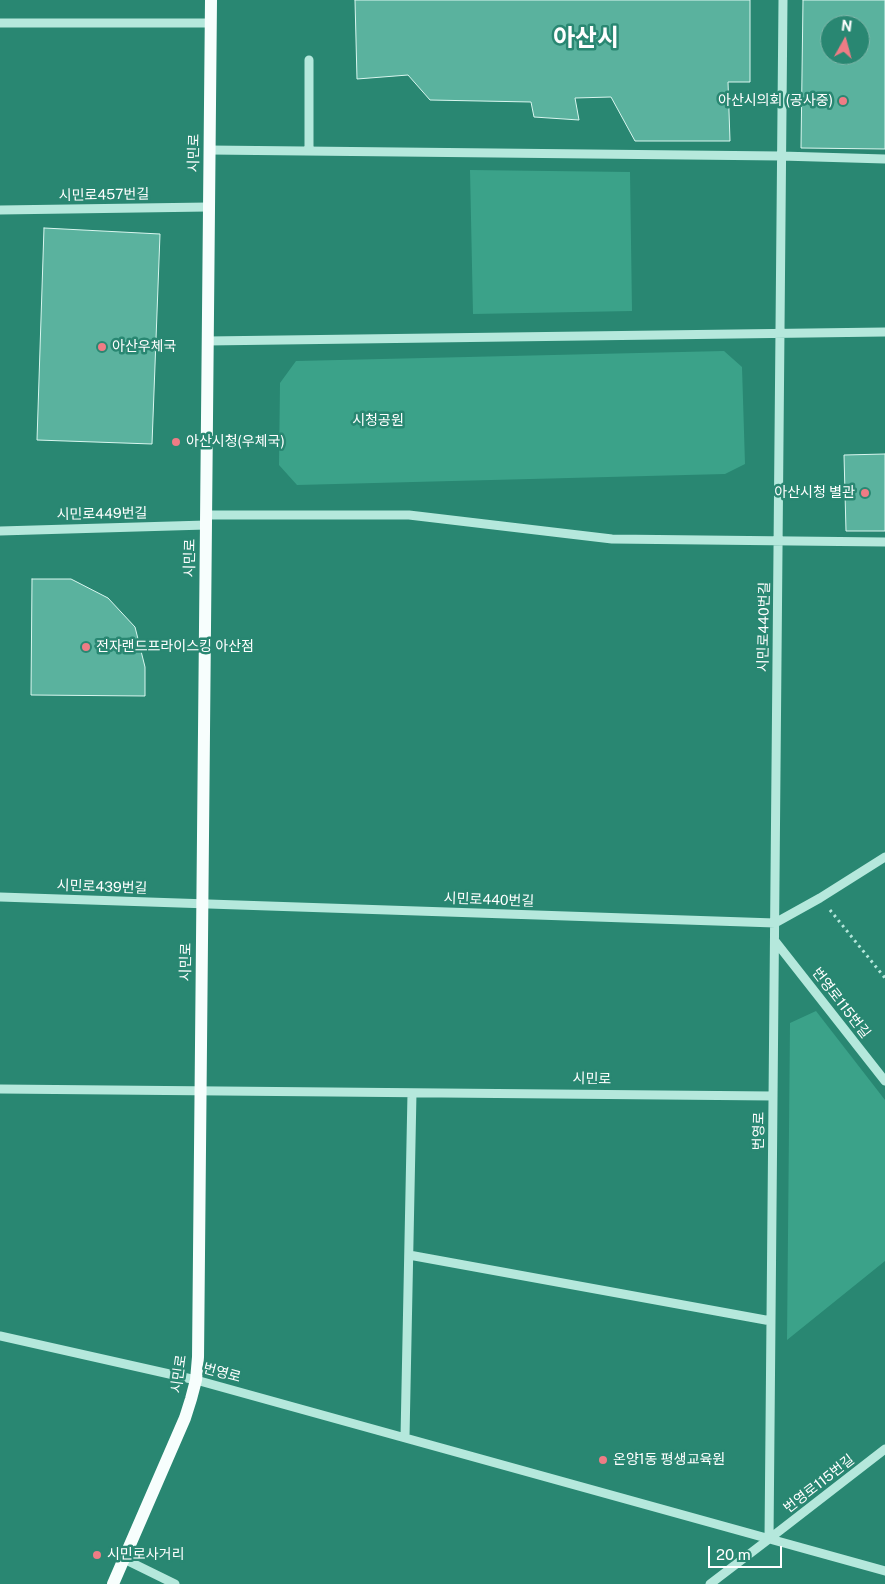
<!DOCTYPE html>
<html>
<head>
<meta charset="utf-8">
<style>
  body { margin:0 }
  #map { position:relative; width:885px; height:1584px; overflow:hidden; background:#298772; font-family:"Public Sans",sans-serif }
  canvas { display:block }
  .north { position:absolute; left:820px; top:15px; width:50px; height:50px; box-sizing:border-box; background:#298772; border:1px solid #7fb7aa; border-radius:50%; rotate:7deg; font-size:14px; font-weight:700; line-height:20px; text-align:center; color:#fff }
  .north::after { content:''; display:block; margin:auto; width:18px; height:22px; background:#ef7c85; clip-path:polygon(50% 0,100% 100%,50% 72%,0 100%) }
  .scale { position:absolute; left:708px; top:1546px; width:74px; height:22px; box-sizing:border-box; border:2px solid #fff; border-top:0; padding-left:6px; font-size:15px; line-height:18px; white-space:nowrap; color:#fff; -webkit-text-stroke:4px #298772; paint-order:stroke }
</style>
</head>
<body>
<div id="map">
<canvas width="885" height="1584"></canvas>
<div class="north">N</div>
<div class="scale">20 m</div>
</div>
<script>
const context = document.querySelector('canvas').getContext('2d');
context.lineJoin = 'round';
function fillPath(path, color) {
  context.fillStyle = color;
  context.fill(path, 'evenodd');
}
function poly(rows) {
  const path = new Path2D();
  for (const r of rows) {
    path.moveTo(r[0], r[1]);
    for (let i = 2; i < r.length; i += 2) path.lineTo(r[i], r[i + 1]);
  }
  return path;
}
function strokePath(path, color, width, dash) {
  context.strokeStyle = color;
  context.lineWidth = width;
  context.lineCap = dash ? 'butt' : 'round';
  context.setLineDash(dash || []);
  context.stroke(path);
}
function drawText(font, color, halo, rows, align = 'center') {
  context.font = font + ' "Public Sans","Noto Sans KR",sans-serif';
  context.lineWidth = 5;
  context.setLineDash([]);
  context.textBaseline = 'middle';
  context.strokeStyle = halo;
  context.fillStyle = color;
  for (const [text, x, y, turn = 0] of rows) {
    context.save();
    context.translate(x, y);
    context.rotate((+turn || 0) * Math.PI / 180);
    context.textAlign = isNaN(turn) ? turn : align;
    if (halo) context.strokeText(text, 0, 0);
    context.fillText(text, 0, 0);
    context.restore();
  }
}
fillPath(poly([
  [470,170,630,172,632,311,473,314],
  [724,351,742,367,745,464,725,474,297,485,279,465,280,383,296,361],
  [816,1011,885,1100,885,1261,787,1340,790,1023]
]), '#3ba289');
const building = poly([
  [355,0,750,0,750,82,728,82,730,141,635,141,611,97,575,98,579,120,534,117,531,102,430,100,408,75,357,79,355,0],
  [803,0,885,0,885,149,801,148,803,0],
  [830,25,860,25,860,55,830,55,830,25],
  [44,228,160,234,152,444,37,440,44,228],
  [885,454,885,531,846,531,844,455,885,454],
  [32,579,71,579,108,598,135,627,145,667,145,696,31,695,32,579]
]);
fillPath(building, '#5ab29e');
strokePath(building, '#d9f6ef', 1);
strokePath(poly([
  [830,910,885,978]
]), '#b5e8dc', 3, [2.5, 4]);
strokePath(poly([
  [0,23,210,23],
  [209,150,781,156,885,159],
  [309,151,309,60],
  [0,210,208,207],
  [207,341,885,332],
  [206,515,409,515,612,539,885,542],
  [0,531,206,525],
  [0,897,775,923,820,898,885,857],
  [775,941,885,1081],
  [0,1089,773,1096],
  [409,1255,771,1321],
  [0,1336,196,1380,885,1571],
  [405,1437,412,1093],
  [769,1539,783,0],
  [124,1559,175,1584],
  [710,1584,769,1539,885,1449]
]), '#b5e8dc', 9);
strokePath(poly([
  [113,1584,185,1418,191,1399,196,1380,198,1357,211,0]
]), '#f7fefd', 12);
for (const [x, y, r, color] of [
  [843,101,5,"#ef7c85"],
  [102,347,5,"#ef7c85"],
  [176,442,5,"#ef7c85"],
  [865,493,5,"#ef7c85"],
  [86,647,5,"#ef7c85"],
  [603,1460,5,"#ef7c85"],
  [97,1555,5,"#ef7c85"]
]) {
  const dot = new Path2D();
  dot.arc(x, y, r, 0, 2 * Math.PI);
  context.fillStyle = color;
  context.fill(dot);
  strokePath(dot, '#298772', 2);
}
drawText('14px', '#fff', '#298772', [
  ["아산시의회 (공사중)",833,101,"right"],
  ["아산우체국",112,347],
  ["아산시청(우체국)",186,442],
  ["아산시청 별관",855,493,"right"],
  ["전자랜드프라이스킹 아산점",96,647],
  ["온양1동 평생교육원",613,1460],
  ["시민로사거리",107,1555]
], 'left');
drawText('14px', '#fff', '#298772', [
  ["시민로",194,153,-89],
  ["시민로457번길",104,195,-1],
  ["시민로449번길",102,514,-1],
  ["시민로",190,558,-89],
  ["시민로440번길",764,627,-89],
  ["시민로439번길",102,887,2],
  ["시민로440번길",489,900,2],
  ["시민로",186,962,-89],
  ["번영로115번길",841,1003,52],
  ["시민로",592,1079,1],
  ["번영로",759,1131,-89],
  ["번영로",222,1373,15],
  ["시민로",179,1374,-82],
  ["번영로115번길",819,1484,-38]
]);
drawText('14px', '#fff', '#298772', [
  ["시청공원",378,421]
]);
drawText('bold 24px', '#fff', '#298772', [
  ["아산시",586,39]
]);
</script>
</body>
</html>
